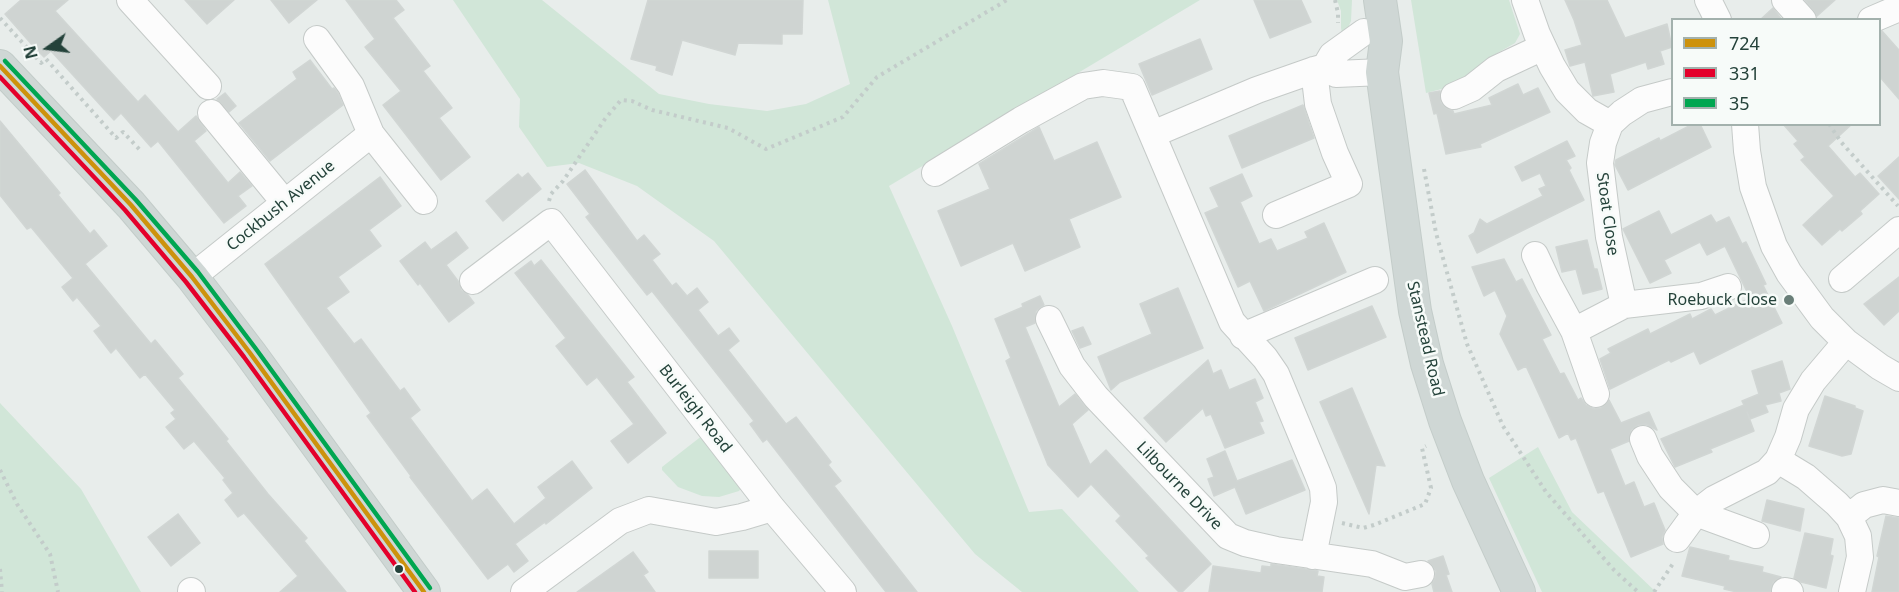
<!DOCTYPE html>
<html>
<head>
<meta charset="utf-8">
<style>
  body { margin:0 }
  #map { position:relative; width:1899px; height:592px; overflow:hidden; background:#e8edeb; font-family:"Noto Sans",sans-serif }
  canvas { display:block }
  .legend { position:absolute; left:1671px; top:18px; width:210px; height:108px; box-sizing:border-box; background:#f7fbf9; border:2px solid #a3b1ad; margin:0; padding:8px 10px; list-style:none; font-size:18px; color:#24423a }
  .legend li { display:flex; align-items:center; gap:12px; height:30px }
  .legend b { width:30px; border:2px solid #a3b1ad }
  .north { position:absolute; left:18px; top:18px; width:60px; height:60px; -webkit-text-stroke:4px #f7fbf9; paint-order:stroke; rotate:256deg; font-size:16px; font-weight:700; line-height:24px; text-align:center; color:#24423a }
  .north::after { content:''; display:block; margin:auto; width:21px; height:27px; background:#24423a; clip-path:polygon(50% 0,100% 100%,50% 72%,0 100%) }
</style>
</head>
<body>
<div id="map">
<canvas width="1899" height="592"></canvas>
<ul class="legend">
<li><b style="height:8px;background:#cd920c"></b>724</li>
<li><b style="height:8px;background:#e4002b"></b>331</li>
<li><b style="height:8px;background:#00a651"></b>35</li>
</ul>
<div class="north">N</div>
</div>
<script>
const context = document.querySelector('canvas').getContext('2d');
context.lineJoin = 'round';
function fillPath(path, color) {
  context.fillStyle = color;
  context.fill(path, 'evenodd');
}
function poly(rows) {
  const path = new Path2D();
  for (const r of rows) {
    path.moveTo(r[0], r[1]);
    for (let i = 2; i < r.length; i += 2) path.lineTo(r[i], r[i + 1]);
  }
  return path;
}
function strokePath(path, color, width, dash) {
  context.strokeStyle = color;
  context.lineWidth = width;
  context.lineCap = dash ? 'butt' : 'round';
  context.setLineDash(dash || []);
  context.stroke(path);
}
function drawText(font, color, halo, rows, align = 'center') {
  context.font = font + ' "Noto Sans",sans-serif';
  context.lineWidth = 5;
  context.setLineDash([]);
  context.textBaseline = 'middle';
  context.strokeStyle = halo;
  context.fillStyle = color;
  for (const [text, x, y, turn = 0] of rows) {
    context.save();
    context.translate(x, y);
    context.rotate((+turn || 0) * Math.PI / 180);
    context.textAlign = isNaN(turn) ? turn : align;
    if (halo) context.strokeText(text, 0, 0);
    context.fillText(text, 0, 0);
    context.restore();
  }
}
fillPath(poly([
  [453,0,542,0,659,94,709,104,767,111,806,104,850,84,828,0,1200,0,889,186,952,326,1029,512,1062,509,1139,592,1022,592,975,554,714,241,637,186,579,163,547,167,519,127,520,99],
  [1337,0,1352,0,1351,21,1343,39,1341,28,1341,11],
  [1411,0,1509,0,1520,34,1515,43,1494,55,1461,84,1426,93],
  [0,403,81,489,141,592,0,592],
  [703,435,741,488,739,491,719,497,702,496,678,487,662,470,662,467],
  [1538,447,1572,512,1656,592,1542,592,1489,478]
]), '#d1e6d8');
const building = poly([
  [21,0,68,0,55,11,138,102,145,95,178,132,196,116,206,131,194,141,228,183,240,172,252,186,238,196,246,206,224,223,158,141,151,147,121,113,114,120,51,51,44,57,34,47,5,14,21,0],
  [185,0,234,0,207,24,185,0],
  [271,0,317,0,289,23,271,0],
  [346,0,396,0,404,10,393,18,430,66,423,71,452,108,439,118,470,157,441,180,383,105,401,91,365,47,375,39,346,0],
  [648,0,803,0,802,34,782,34,782,44,738,43,735,55,682,40,672,75,656,70,657,66,631,59,648,0],
  [1254,0,1301,0,1311,22,1270,38,1254,0],
  [1565,0,1607,0,1625,38,1667,24,1672,47,1660,51,1664,64,1648,69,1646,62,1610,74,1614,92,1593,96,1585,62,1570,66,1565,50,1582,45,1574,20,1565,0],
  [1805,0,1835,0,1817,16,1805,0],
  [1773,8,1782,20,1760,20,1773,8],
  [1882,31,1899,50,1899,99,1880,77,1880,33,1882,31],
  [1200,39,1212,69,1152,95,1139,64,1200,39],
  [310,60,332,89,334,88,338,93,343,105,270,161,239,123,297,79,293,72,310,60],
  [1518,84,1523,95,1538,88,1550,112,1480,144,1481,147,1446,154,1437,113,1434,114,1429,93,1440,91,1441,103,1446,108,1453,111,1454,114,1492,105,1489,98,1518,84],
  [225,93,236,106,229,112,217,99,225,93],
  [1303,105,1314,138,1242,168,1229,136,1303,105],
  [0,121,60,193,58,195,90,234,94,230,107,246,85,264,151,344,155,340,183,374,178,378,228,439,226,441,268,494,307,538,304,541,346,592,280,592,298,576,244,513,238,517,225,500,233,493,223,480,225,478,194,441,184,449,166,427,176,419,171,413,175,410,145,374,140,378,116,348,111,353,94,331,101,326,77,297,73,301,62,287,73,278,31,227,27,229,0,195,0,121],
  [1693,124,1700,124,1711,147,1628,190,1615,165,1616,160,1659,138,1660,141,1693,124],
  [1783,124,1852,124,1828,146,1855,177,1860,173,1879,194,1860,211,1862,214,1842,231,1840,229,1822,245,1803,225,1834,196,1801,160,1805,157,1794,144,1798,141,1783,124],
  [1039,127,1054,161,1097,142,1121,197,1069,219,1080,247,1025,271,1013,243,961,266,938,211,990,189,979,164,1039,127],
  [1567,141,1575,156,1566,160,1571,168,1569,170,1584,200,1477,253,1469,236,1474,233,1480,219,1487,224,1543,196,1539,189,1546,186,1540,173,1522,181,1515,167,1567,141],
  [1899,157,1899,199,1878,176,1899,157],
  [585,170,637,241,644,235,660,254,652,260,672,286,676,283,687,296,697,288,708,302,698,310,718,336,729,328,739,341,728,350,786,424,796,417,831,462,828,465,841,481,834,486,917,592,886,592,767,439,763,442,750,424,754,421,652,291,647,295,632,276,586,217,590,214,567,184,585,170],
  [528,173,541,189,503,221,486,201,518,174,522,178,528,173],
  [1242,174,1252,196,1240,202,1259,244,1271,239,1277,251,1308,238,1305,232,1324,223,1346,272,1264,311,1250,281,1238,287,1205,213,1219,207,1210,188,1242,174],
  [380,177,401,206,369,230,381,246,338,277,349,292,326,308,354,344,361,339,400,391,404,388,420,410,410,418,472,501,487,489,514,524,546,498,538,487,572,461,592,488,546,524,545,522,515,544,528,561,514,572,508,564,488,579,410,477,411,476,367,416,371,413,265,264,380,177],
  [1659,211,1671,235,1711,215,1716,223,1729,217,1742,244,1746,242,1766,284,1763,285,1782,323,1700,364,1694,351,1671,362,1669,360,1610,389,1600,359,1611,353,1608,349,1648,329,1650,334,1690,314,1692,319,1711,309,1715,315,1750,298,1725,246,1707,255,1700,242,1664,260,1671,273,1650,283,1623,229,1659,211],
  [456,232,468,248,446,265,458,281,461,290,468,295,474,303,449,322,420,283,418,285,400,261,425,242,431,250,456,232],
  [1587,240,1594,269,1597,269,1602,289,1583,294,1576,269,1562,272,1556,247,1587,240],
  [1504,259,1516,282,1522,279,1551,335,1542,339,1560,374,1564,373,1578,400,1581,398,1586,405,1594,409,1601,408,1609,400,1621,423,1649,412,1657,430,1646,424,1638,425,1631,430,1629,441,1610,449,1625,486,1634,482,1644,507,1654,503,1665,530,1662,537,1663,544,1631,557,1604,491,1598,493,1576,438,1571,440,1568,433,1559,438,1526,366,1518,370,1500,334,1507,316,1495,290,1484,296,1472,267,1504,259],
  [541,260,634,377,627,382,666,433,628,463,611,441,634,424,597,377,587,385,556,346,566,338,515,273,531,261,534,266,541,260],
  [1899,277,1899,311,1884,325,1864,304,1899,277],
  [1178,288,1203,348,1120,382,1111,390,1098,357,1152,334,1140,304,1178,288],
  [1040,296,1044,305,1036,311,1035,323,1025,327,1059,407,1075,394,1088,410,1072,424,1090,465,1106,450,1211,564,1182,592,1179,592,1146,558,1149,556,1116,521,1121,516,1091,484,1078,497,1048,465,1006,361,1011,358,995,319,1023,307,1022,304,1040,296],
  [1372,306,1386,337,1308,370,1295,338,1372,306],
  [1083,327,1091,344,1080,348,1072,331,1083,327],
  [1208,360,1213,374,1221,370,1229,390,1255,379,1263,398,1255,402,1263,421,1259,422,1264,433,1225,448,1211,414,1206,416,1203,408,1166,442,1144,418,1208,360],
  [1782,361,1790,389,1779,393,1781,401,1765,405,1768,412,1750,419,1747,412,1754,431,1710,449,1712,452,1675,467,1661,439,1744,405,1742,401,1759,394,1752,371,1782,361],
  [1352,388,1385,466,1376,465,1369,514,1320,402,1352,388],
  [1825,396,1855,406,1855,408,1863,411,1851,454,1842,456,1809,446,1825,396],
  [1225,451,1237,481,1292,460,1305,490,1246,514,1235,487,1214,496,1208,479,1214,477,1207,459,1225,451],
  [1767,500,1804,509,1800,531,1762,521,1767,500],
  [178,514,200,543,171,566,148,537,178,514],
  [1886,516,1899,518,1899,592,1872,592,1879,557,1877,556,1886,516],
  [1805,533,1833,539,1830,555,1833,556,1826,588,1801,582,1794,578,1805,533],
  [1690,547,1729,556,1728,560,1763,567,1762,572,1781,577,1773,582,1770,592,1737,592,1724,589,1725,586,1682,576,1690,547],
  [709,551,758,551,758,578,709,578,709,551],
  [633,552,648,572,643,575,655,592,577,592,633,552],
  [1443,556,1449,574,1446,575,1452,592,1434,592,1432,584,1435,578,1436,571,1428,561,1443,556],
  [1271,564,1318,571,1317,576,1324,577,1322,592,1209,592,1213,566,1261,573,1262,566,1271,567,1271,564]
]);
fillPath(building, '#cfd4d2');
strokePath(building, '#d1d6d4', 1.5);
const minor = poly([
  [130,0,208,86],
  [1525,0,1537,34,1552,66,1567,91,1587,111,1610,124],
  [1708,0,1718,20],
  [1785,0,1803,20],
  [1871,20,1899,8],
  [317,39,351,86,371,134,424,201],
  [1325,67,1332,55,1364,32],
  [1454,96,1472,88,1496,69,1543,47],
  [211,113,285,203],
  [1745,124,1747,151,1753,187,1774,246,1789,273,1822,318,1846,342,1880,367,1899,378],
  [1153,134,1257,90,1314,70,1325,67,1336,74,1382,72],
  [935,173,1021,120,1083,86,1103,83,1132,87,1232,322,1265,358,1276,374,1318,475,1323,488,1324,502,1313,556],
  [1276,215,1349,184,1335,153,1318,104,1314,70],
  [1535,255,1549,285,1574,331,1596,394],
  [192,277,371,134],
  [1842,279,1899,230],
  [473,281,551,222,772,508,843,592],
  [1624,305,1609,237,1600,163,1603,143,1610,124,1622,113,1642,100,1672,92],
  [1049,319,1072,366,1096,397,1228,536,1245,543,1276,550,1372,564,1405,577,1421,574],
  [1574,331,1624,305,1701,296,1728,287],
  [1243,336,1375,280],
  [1643,439,1650,456,1671,488,1696,513,1756,535],
  [1778,460,1806,477,1837,504,1849,517,1858,536,1860,557,1852,592],
  [1849,517,1864,505,1883,500,1899,503],
  [1677,539,1696,513,1714,499,1767,472,1778,460,1788,437,1796,409,1813,381,1846,342],
  [191,591,192,592],
  [1785,591,1790,592],
  [524,592,620,521,649,510,716,522,742,517,772,508]
]);
const major = poly([
  [1380,0,1386,41,1382,72,1415,311,1427,364,1445,421,1468,481,1519,592],
  [0,66,131,205,192,277,250,353,424,592]
]);
strokePath(minor, '#c5cac8', 28);
strokePath(major, '#c3ccc9', 34);
strokePath(poly([
  [1335,0,1338,13,1338,23],
  [0,18,41,63,46,59,116,138,123,132,141,151],
  [1829,124,1841,142,1898,206],
  [1424,169,1436,233,1467,344,1503,426,1546,492,1614,570,1638,592],
  [549,201,551,194,563,181,605,119,621,100,632,101,652,110,728,128,766,149,843,117,877,77,1007,0],
  [0,470,17,504,50,554,58,592],
  [1342,523,1363,528,1374,525,1425,504,1431,488,1422,448,1426,446],
  [0,569,2,592],
  [1654,592,1674,562]
]), '#c3ccca', 4, [3, 4.5]);
strokePath(minor, '#fcfcfc', 26);
strokePath(major, '#cfd7d5', 32);
strokePath(poly([
  [0,66,131,205,192,277,250,353,424,592]
]), '#cd920c', 4.5);
strokePath(poly([
  [0,77,125,210,186,282,244,357,415,592]
]), '#e4002b', 4.5);
strokePath(poly([
  [5,61,136,200,198,272,256,349,430,588]
]), '#00a651', 4.5);
for (const [x, y, r, color] of [
  [1789,300,6,"#697e78"],
  [399,569,5,"#24423a"]
]) {
  const dot = new Path2D();
  dot.arc(x, y, r, 0, 2 * Math.PI);
  context.fillStyle = color;
  context.fill(dot);
  strokePath(dot, '#f7fbf9', 2);
}
drawText('16px', '#24423a', '#f7fbf9', [
  ["Cockbush Avenue",281,206,-39],
  ["Stoat Close",1607,214,82],
  ["Stanstead Road",1425,339,77],
  ["Burleigh Road",695,409,52],
  ["Lilbourne Drive",1179,486,46]
]);
drawText('16px', '#24423a', '#f7fbf9', [
  ["Roebuck Close",1777,300]
], 'right');
</script>
</body>
</html>
